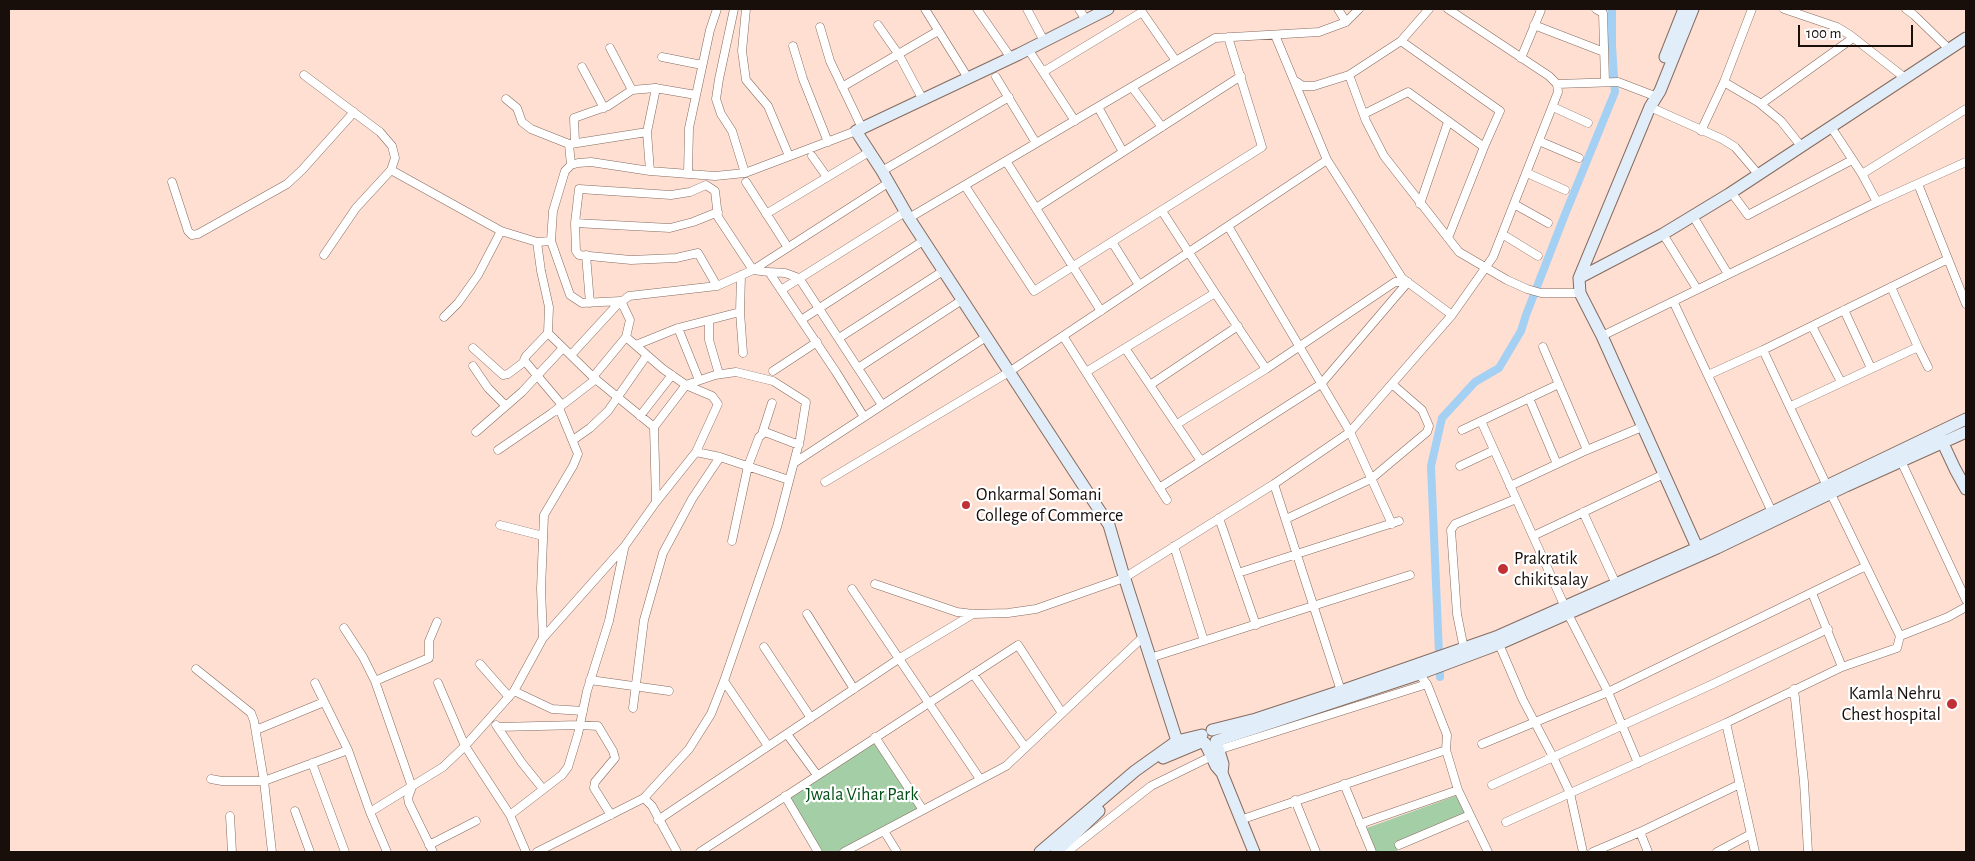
<!DOCTYPE html>
<html>
<head>
<meta charset="utf-8">
<style>
  body { margin:0 }
  #map { position:relative; width:1975px; height:861px; overflow:hidden; background:#fedfd2; font-family:"Alegreya Sans",sans-serif }
  canvas { display:block }
  .frame { position:absolute; inset:0; border:10px solid #180e0a; pointer-events:none }
  .scale { position:absolute; left:1798px; top:25px; width:115px; height:22px; box-sizing:border-box; border:2px solid #180e0a; border-top:0; padding-left:6px; font-size:15px; line-height:18px; white-space:nowrap; color:#180e0a; -webkit-text-stroke:4px #fff; paint-order:stroke }
</style>
</head>
<body>
<div id="map">
<canvas width="1975" height="861"></canvas>
<div class="frame"></div>
<div class="scale">100 m</div>
</div>
<script>
const context = document.querySelector('canvas').getContext('2d');
context.lineJoin = 'round';
function fillPath(path, color) {
  context.fillStyle = color;
  context.fill(path, 'evenodd');
}
function poly(rows) {
  const path = new Path2D();
  for (const r of rows) {
    path.moveTo(r[0], r[1]);
    for (let i = 2; i < r.length; i += 2) path.lineTo(r[i], r[i + 1]);
  }
  return path;
}
function strokePath(path, color, width, dash) {
  context.strokeStyle = color;
  context.lineWidth = width;
  context.lineCap = dash ? 'butt' : 'round';
  context.setLineDash(dash || []);
  context.stroke(path);
}
function drawText(font, color, halo, rows, align = 'center') {
  context.font = font + ' "Alegreya Sans",sans-serif';
  context.lineWidth = 4.5;
  context.setLineDash([]);
  context.textBaseline = 'middle';
  context.strokeStyle = halo;
  context.fillStyle = color;
  for (const [text, x, y, turn = 0] of rows) {
    context.save();
    context.translate(x, y);
    context.rotate((+turn || 0) * Math.PI / 180);
    context.textAlign = isNaN(turn) ? turn : align;
    if (halo) context.strokeText(text, 0, 0);
    context.fillText(text, 0, 0);
    context.restore();
  }
}
fillPath(poly([
  [875,737,923,810,844,852,818,852,785,796],
  [1458,795,1465,813,1395,842,1398,852,1376,852,1367,828]
]), '#a4cea5');
strokePath(poly([
  [1440,677,1431,466,1442,418,1475,382,1499,368,1521,331,1526,315,1564,217,1615,92,1612,46,1612,9]
]), '#a4d0f4', 8);
const street = poly([
  [734,9,719,79,716,99,721,114,732,131,745,173],
  [746,9,742,51,746,80,768,106,789,156],
  [925,9,968,78],
  [977,9,1011,58],
  [1027,9,1044,41],
  [1079,9,1086,20],
  [1338,9,1346,22,1359,9],
  [1448,9,1549,76,1557,84,1558,92,1493,257,1452,315],
  [1596,9,1603,13,1605,81],
  [1784,9,1837,27,1850,35,1905,78],
  [1906,9,1914,15,1949,49],
  [878,25,899,55,923,100],
  [1534,25,1604,52],
  [820,27,830,61,862,128],
  [1275,35,1327,160],
  [1401,41,1500,111,1484,147],
  [793,46,803,79,828,142],
  [610,48,632,90],
  [1028,49,1075,121],
  [662,57,702,65],
  [1521,58,1541,10,1540,9],
  [582,67,604,108],
  [1043,72,1142,12,1176,61],
  [304,75,380,132,392,146,395,158,391,170,356,208,324,255],
  [1349,75,1366,121,1384,156,1459,252,1507,280,1527,289,1541,293,1580,293],
  [996,77,1036,143],
  [1294,80,1303,86,1314,86,1349,75,1401,41,1429,9],
  [1724,82,1758,102,1781,121,1801,146],
  [1557,84,1618,82,1652,95],
  [842,87,938,31],
  [1132,87,1162,127],
  [506,99,517,108,522,122,531,129,569,144,571,165],
  [1761,104,1853,38],
  [1098,107,1123,152],
  [1553,107,1588,123],
  [1650,107,1722,139,1735,147,1758,174],
  [1364,114,1408,92,1484,147,1448,238],
  [1831,127,1862,174],
  [1701,131,1724,82,1752,9],
  [1539,141,1579,158],
  [575,143,574,118,608,106,632,90,655,88,696,95],
  [571,144,647,132],
  [812,156,827,177],
  [1006,161,1101,311],
  [391,170,501,231,537,242,551,241],
  [650,171,647,132,656,88],
  [882,171,1009,97],
  [1527,173,1565,190],
  [688,174,689,128,710,30,717,9],
  [172,182,188,231,192,235,198,234,287,184,302,170,354,112],
  [746,182,787,246],
  [1918,184,1966,304],
  [965,186,1034,291,1262,147,1228,37],
  [1731,192,1748,215,1852,160],
  [1877,202,1862,174,1966,109],
  [1420,204,1448,122],
  [1514,204,1548,223],
  [1036,208,1241,76],
  [1162,211,1215,293],
  [766,214,869,152],
  [1693,216,1728,274],
  [909,218,1215,38,1319,32,1346,22],
  [575,223,670,228,693,222,718,212],
  [1502,234,1538,256],
  [1663,234,1697,289],
  [537,242,541,271,549,307,548,333,593,377,654,427],
  [1112,242,1139,285],
  [586,255,590,303],
  [769,272,785,273,799,278,882,405],
  [741,275,740,312,743,353],
  [717,286,698,253,676,258,631,260,579,255,576,251,575,223,579,189,671,195,690,192,706,185,715,191,718,217,753,270,769,272,836,372,864,417],
  [781,290,905,212],
  [1674,303,1772,512],
  [1844,310,1871,368],
  [444,317,458,303,478,275,501,231],
  [801,320,923,241],
  [709,321,709,340,719,374],
  [1812,326,1841,382],
  [678,328,699,380],
  [548,333,526,356,524,360,562,405],
  [1063,336,1167,500],
  [1602,336,1877,202,1966,162],
  [626,337,663,369,686,385,712,396,718,404,696,452,656,502],
  [839,338,943,271],
  [636,345,678,328,740,312],
  [1543,347,1587,450,1642,427],
  [1918,347,1928,367],
  [473,348,503,375,508,374,524,362],
  [1125,348,1201,461],
  [1763,350,1827,486],
  [571,355,616,306,629,296,717,286,753,270,888,183],
  [473,366,488,388,506,406],
  [858,368,962,300],
  [773,371,817,342],
  [1086,372,1215,293,1266,369,1395,282,1408,282],
  [1708,375,1763,350,1948,259],
  [593,377,626,337,630,320,621,301,582,303,570,295,551,241,553,211,565,171,571,165,578,163,591,162,650,171,715,176,745,173,856,131],
  [1150,385,1238,326],
  [1529,398,1557,464],
  [1791,406,1918,347,1891,287],
  [640,416,672,375],
  [1481,421,1565,607],
  [1177,424,1266,369],
  [1462,430,1559,384],
  [476,432,522,392,563,348],
  [762,434,772,403],
  [573,440,590,428,608,411,647,355],
  [498,450,552,413,596,379],
  [696,452,720,457,789,480],
  [1901,461,1966,600],
  [794,463,986,337],
  [1460,466,1494,450],
  [825,482,1009,372,1327,160,1402,278,1452,315,1350,432,1228,226],
  [1274,484,1350,432,1392,524],
  [1510,486,1587,450],
  [1159,488,1321,384,1408,282],
  [1831,494,1900,636],
  [1583,512,1616,584],
  [1219,518,1256,625],
  [1286,519,1371,479,1427,432,1429,426,1422,410,1392,384],
  [500,525,543,536],
  [1533,536,1664,474],
  [732,541,748,466,759,437,765,432,799,445],
  [1174,546,1204,641],
  [1238,573,1399,521],
  [875,584,957,612,973,614,1008,613,1036,609,1124,578,1274,484,1341,691],
  [852,589,980,779],
  [1812,593,1842,667],
  [807,614,854,689],
  [1568,614,1608,692,1638,763],
  [344,628,363,657,375,681],
  [543,638,541,589,544,515,573,466,578,454,559,408],
  [1499,644,1523,700,1553,757,1570,793,1583,852],
  [764,647,811,718],
  [1464,649,1457,614,1451,530,1455,524,1516,499],
  [1150,658,1410,575],
  [480,664,509,697],
  [196,669,251,713,254,721,264,781,222,781,211,779],
  [973,674,1025,747],
  [1419,674,1427,684,1447,735,1446,750,1458,790,1488,852],
  [590,680,669,691],
  [724,681,768,746],
  [315,683,348,750],
  [438,683,465,746,510,815,562,775,568,767,578,734,587,691,609,621,624,549],
  [1794,689,1804,782,1808,852],
  [514,691,552,709,583,711],
  [633,708,644,620,663,553,692,499,720,457],
  [1726,723,1755,852],
  [496,725,522,763,543,789],
  [498,727,580,725,598,726,613,751,615,758,595,782,594,788,611,815],
  [256,730,324,702],
  [787,734,817,775],
  [875,737,923,810],
  [1482,744,1608,692,1866,566],
  [1218,750,1427,684],
  [312,763,345,852],
  [1344,784,1372,852],
  [1492,785,1713,684,1828,629],
  [785,796,818,852],
  [1295,800,1316,852],
  [295,811,310,852],
  [370,812,387,852],
  [510,815,526,852],
  [230,816,232,852],
  [658,820,900,658,973,614],
  [1240,820,1446,750],
  [1506,822,1726,723,1842,667,1897,648,1900,636,1948,617,1966,607],
  [1360,824,1458,790],
  [884,831,897,852],
  [429,845,476,821],
  [1399,845,1470,815],
  [272,852,264,781,348,750,370,812,443,767,465,746,514,691,543,638,624,547,656,502,654,427,686,385,715,375,736,372,773,381,806,402,800,439,777,527,724,681,711,714,689,749,644,798,652,806,677,852],
  [433,852,409,803,408,798,412,787,375,681,429,658,429,641,437,622],
  [537,852,644,798],
  [700,852,1018,645,1062,713],
  [844,852,1006,766,1143,637],
  [1067,852,1151,786,1210,757],
  [1593,852,1640,832],
  [1648,852,1640,832,1740,784],
  [1717,852,1751,834]
]);
const secondary = poly([
  [1108,9,1019,54,856,131,882,171,909,218,1109,525,1123,573,1177,741],
  [1693,9,1660,91,1650,107,1579,278,1580,293,1602,336,1700,554],
  [1665,57,1684,9],
  [1579,278,1663,234,1729,194,1966,38],
  [1940,437,1955,469,1966,489],
  [1212,730,1256,719,1341,691,1496,637,1697,548,1966,419],
  [1205,743,1216,766,1222,773],
  [1163,758,1199,743],
  [1040,852,1135,771,1177,741,1202,735],
  [1056,852,1099,811],
  [1254,852,1222,773,1223,764,1216,741,1419,674,1499,644,1717,548,1846,486,1966,432]
]);
strokePath(street, '#866b5f', 9);
strokePath(secondary, '#866b5f', 13);
strokePath(street, '#fff', 8);
strokePath(secondary, '#e1eef9', 11);
for (const [x, y, r, color] of [
  [966,505,5,"#c03034"],
  [1503,569,6,"#c03034"],
  [1952,704,6,"#c03034"]
]) {
  const dot = new Path2D();
  dot.arc(x, y, r, 0, 2 * Math.PI);
  context.fillStyle = color;
  context.fill(dot);
  strokePath(dot, '#fff', 2);
}
drawText('18px', '#180e0a', '#fff', [
  ["Onkarmal Somani",976,495],
  ["College of Commerce",976,516],
  ["Prakratik",1514,559],
  ["chikitsalay",1514,580],
  ["Kamla Nehru",1941,694,"right"],
  ["Chest hospital",1941,715,"right"]
], 'left');
drawText('18px', '#004f14', '#fff', [
  ["Jwala Vihar Park",862,795]
]);
</script>
</body>
</html>
